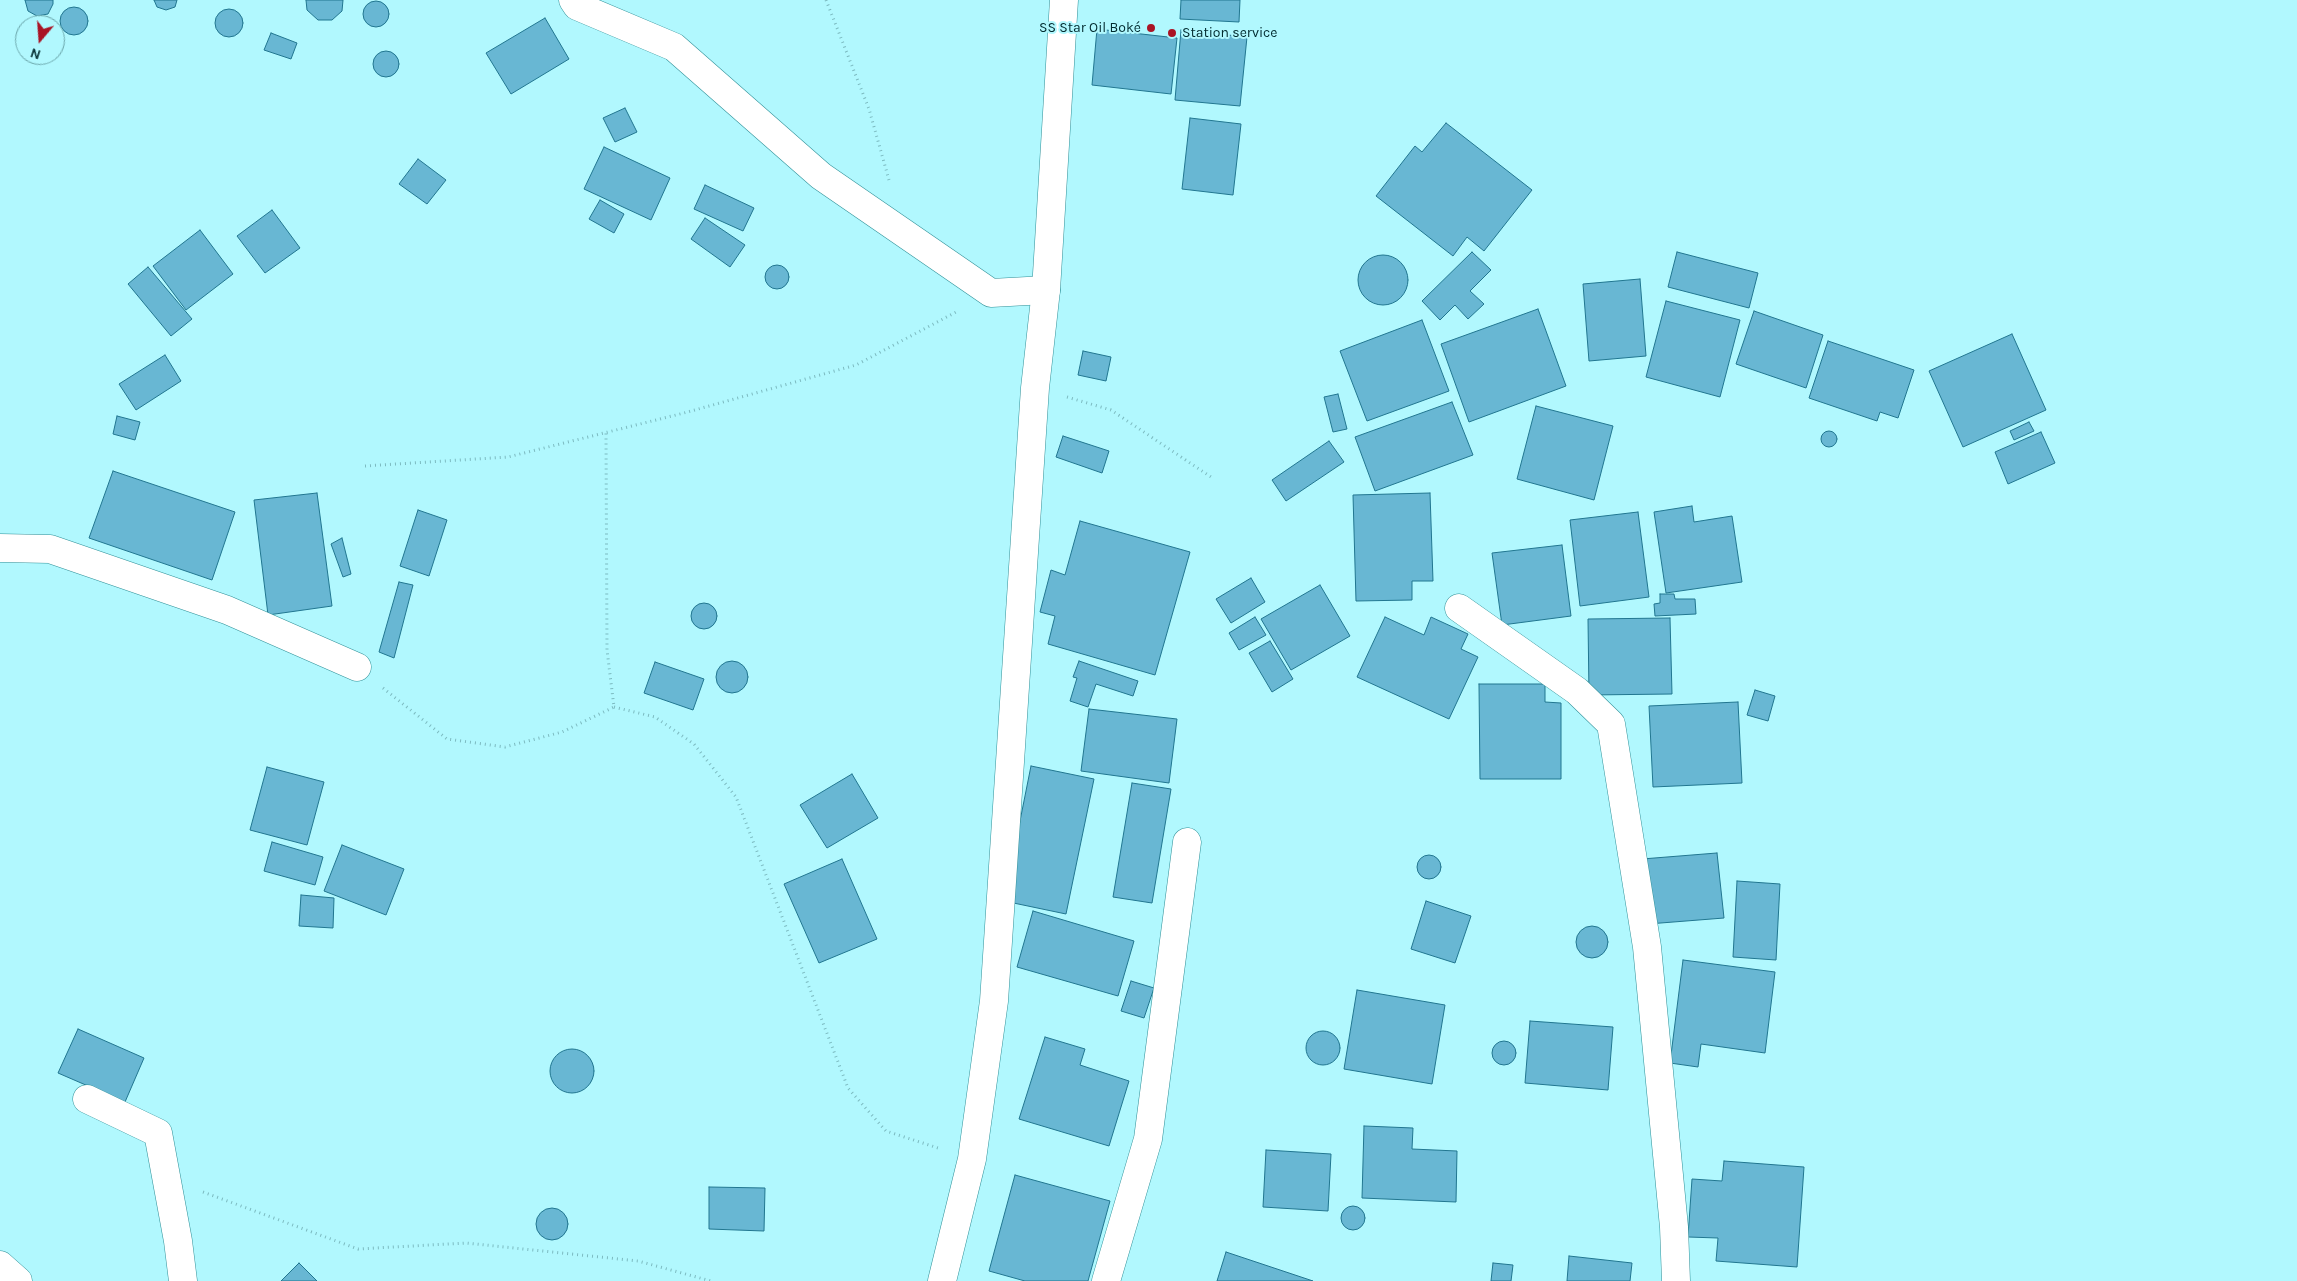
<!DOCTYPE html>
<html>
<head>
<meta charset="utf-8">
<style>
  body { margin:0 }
  #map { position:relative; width:2297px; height:1281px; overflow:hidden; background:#b1f8fe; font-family:Karla,sans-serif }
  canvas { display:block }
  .north { position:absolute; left:15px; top:15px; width:50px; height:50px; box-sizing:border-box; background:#b1f8fe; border:1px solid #6ba6ab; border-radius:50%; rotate:198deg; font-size:14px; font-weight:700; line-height:20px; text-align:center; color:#012a2e }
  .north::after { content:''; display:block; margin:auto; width:18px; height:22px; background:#a91425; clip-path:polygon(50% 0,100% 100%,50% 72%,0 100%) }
</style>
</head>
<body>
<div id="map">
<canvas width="2297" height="1281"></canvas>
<div class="north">N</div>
</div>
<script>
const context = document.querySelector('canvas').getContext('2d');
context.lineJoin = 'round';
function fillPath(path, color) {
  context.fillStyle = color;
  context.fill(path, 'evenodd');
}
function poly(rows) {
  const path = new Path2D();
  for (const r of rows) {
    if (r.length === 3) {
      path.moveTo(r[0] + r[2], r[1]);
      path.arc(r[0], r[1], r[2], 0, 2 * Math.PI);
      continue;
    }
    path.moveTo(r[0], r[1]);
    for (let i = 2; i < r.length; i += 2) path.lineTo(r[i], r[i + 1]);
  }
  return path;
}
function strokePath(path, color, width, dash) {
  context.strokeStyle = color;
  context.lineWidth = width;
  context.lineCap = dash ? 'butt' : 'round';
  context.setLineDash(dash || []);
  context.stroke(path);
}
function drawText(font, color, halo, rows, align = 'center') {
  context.font = font + ' Karla,sans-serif';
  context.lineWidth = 4;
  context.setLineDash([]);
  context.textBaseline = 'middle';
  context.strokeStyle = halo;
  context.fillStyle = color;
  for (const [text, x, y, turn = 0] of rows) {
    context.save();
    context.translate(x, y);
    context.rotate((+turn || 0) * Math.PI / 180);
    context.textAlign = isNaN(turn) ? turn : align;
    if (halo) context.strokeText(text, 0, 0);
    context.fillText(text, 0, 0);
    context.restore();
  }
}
const building = poly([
  [25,0,53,0,53,4,48,14,37,16,28,11,25,0],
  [154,0,177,0,175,7,166,10,157,7,154,0],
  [306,0,343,0,342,11,332,20,318,20,307,10,306,0],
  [1181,0,1240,0,1239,22,1180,19,1181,0],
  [376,14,13],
  [74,21,14],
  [229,23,14],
  [545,18,569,59,511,94,486,53,545,18],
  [1097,29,1177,38,1171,94,1092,85,1097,29],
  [1181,30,1247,37,1240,106,1175,100,1181,30],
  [271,33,297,43,291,59,264,50,271,33],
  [386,64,13],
  [625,108,637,132,615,142,603,118,625,108],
  [1190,118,1241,124,1233,195,1182,189,1190,118],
  [1446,123,1532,190,1484,251,1467,237,1453,256,1376,196,1415,146,1422,152,1446,123],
  [604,147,670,178,651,220,584,189,604,147],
  [418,159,446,180,427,204,399,184,418,159],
  [705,185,754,208,743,231,694,209,705,185],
  [600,200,624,214,614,233,589,219,600,200],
  [272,210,300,248,265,273,237,236,272,210],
  [705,218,745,245,730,267,691,239,705,218],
  [200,230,233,274,186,310,153,266,200,230],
  [1472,252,1491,270,1470,291,1484,304,1468,319,1455,305,1440,320,1422,301,1472,252],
  [1677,252,1758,273,1749,308,1668,287,1677,252],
  [1383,280,25],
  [777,277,12],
  [148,267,192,319,171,336,128,284,148,267],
  [1640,279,1646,356,1589,361,1583,284,1640,279],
  [1666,301,1740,320,1720,397,1646,377,1666,301],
  [1538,309,1566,386,1469,422,1441,344,1538,309],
  [1754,311,1823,335,1806,388,1736,364,1754,311],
  [1422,320,1449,391,1367,421,1340,351,1422,320],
  [2012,334,2046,410,1963,447,1929,371,2012,334],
  [1828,341,1914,370,1898,418,1880,412,1877,421,1809,398,1828,341],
  [1083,351,1111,357,1106,381,1078,375,1083,351],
  [165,355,181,381,136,410,119,384,165,355],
  [1338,394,1347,429,1333,432,1324,397,1338,394],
  [1452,402,1473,455,1375,491,1355,437,1452,402],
  [1536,406,1613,426,1594,500,1517,479,1536,406],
  [117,416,140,422,135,440,113,434,117,416],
  [2029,422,2034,431,2014,440,2010,431,2029,422],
  [1829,439,8],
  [2041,432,2055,463,2008,484,1995,452,2041,432],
  [1063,436,1109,451,1102,473,1056,457,1063,436],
  [1329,441,1344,462,1286,501,1272,480,1329,441],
  [113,471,235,512,212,580,89,538,113,471],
  [317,493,332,606,268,615,254,500,317,493],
  [1430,493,1433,581,1412,581,1412,600,1356,601,1353,495,1430,493],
  [1692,506,1694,522,1732,516,1742,582,1666,593,1654,512,1692,506],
  [418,510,447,520,429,576,400,566,418,510],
  [1638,512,1649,597,1580,606,1570,520,1638,512],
  [1080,521,1190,552,1155,675,1048,644,1055,616,1040,612,1051,570,1065,575,1080,521],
  [342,538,351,574,343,577,331,544,342,538],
  [1562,545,1571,616,1502,625,1492,553,1562,545],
  [1251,578,1265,602,1231,623,1216,599,1251,578],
  [399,582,413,585,394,658,379,652,399,582],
  [1320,585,1350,636,1291,670,1261,619,1320,585],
  [1660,594,1674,594,1675,599,1695,599,1696,614,1655,616,1654,604,1660,603,1660,594],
  [704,616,13],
  [1255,617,1266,635,1239,650,1229,633,1255,617],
  [1385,617,1424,635,1431,617,1468,634,1461,649,1478,657,1449,719,1357,677,1385,617],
  [1670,618,1672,694,1589,695,1588,619,1670,618],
  [1270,641,1293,679,1272,692,1249,653,1270,641],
  [732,677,16],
  [1079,661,1138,681,1133,696,1096,684,1088,707,1070,701,1077,678,1073,677,1079,661],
  [655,662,704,679,693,710,644,693,655,662],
  [1479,684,1545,684,1545,702,1561,703,1561,779,1480,779,1479,684],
  [1755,690,1775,696,1768,721,1747,715,1755,690],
  [1738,702,1742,783,1653,787,1649,706,1738,702],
  [1089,709,1177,719,1169,783,1081,771,1089,709],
  [1031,766,1094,779,1066,914,1004,901,1031,766],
  [267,767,324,782,307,845,250,830,267,767],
  [852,774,878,818,827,848,800,805,852,774],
  [1132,783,1171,789,1152,903,1113,897,1132,783],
  [272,842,323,857,315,885,264,871,272,842],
  [342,845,404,869,386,915,324,891,342,845],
  [1717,853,1724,918,1648,924,1642,859,1717,853],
  [1429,867,12],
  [842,859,877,939,819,963,784,884,842,859],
  [1737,881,1780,884,1776,960,1733,957,1737,881],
  [301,895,334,898,333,928,299,926,301,895],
  [1426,901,1471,916,1455,963,1411,949,1426,901],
  [1033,911,1134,941,1118,996,1017,967,1033,911],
  [1592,942,16],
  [1683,960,1775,972,1765,1053,1701,1044,1698,1067,1670,1063,1683,960],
  [1131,981,1154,988,1144,1018,1121,1011,1131,981],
  [1357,990,1445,1005,1432,1084,1344,1069,1357,990],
  [1530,1021,1613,1027,1608,1090,1525,1083,1530,1021],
  [78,1029,144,1058,125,1102,58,1073,78,1029],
  [1323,1048,17],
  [1045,1037,1085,1049,1080,1065,1129,1081,1109,1146,1019,1119,1045,1037],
  [1504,1053,12],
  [572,1071,22],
  [1364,1126,1413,1128,1412,1149,1457,1151,1456,1202,1362,1198,1364,1126],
  [1266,1150,1331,1154,1328,1211,1263,1207,1266,1150],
  [1724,1161,1804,1167,1797,1267,1716,1261,1718,1238,1688,1237,1692,1179,1722,1181,1724,1161],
  [1015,1175,1110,1201,1088,1281,1025,1281,989,1271,1015,1175],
  [709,1187,765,1188,764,1231,709,1229,709,1187],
  [1353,1218,12],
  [552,1224,16],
  [1226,1252,1313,1281,1217,1281,1226,1252],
  [1569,1256,1632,1263,1630,1281,1567,1281,1569,1256],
  [299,1263,317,1281,281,1281,299,1263],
  [1493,1263,1513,1265,1511,1281,1491,1281,1493,1263]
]);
fillPath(building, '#68b7d3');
strokePath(building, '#217690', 1);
const minor = poly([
  [573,0,577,6,674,47,821,176,991,293,1046,290],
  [0,548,50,549,227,610,357,667],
  [1459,608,1577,691,1611,724,1647,947,1674,1227,1676,1281],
  [87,1099,158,1133,178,1241,183,1281],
  [0,1265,18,1281],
  [1106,1281,1148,1139,1187,842]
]);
const highway = poly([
  [942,1281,972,1159,994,1001,1035,388,1046,290,1064,0]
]);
strokePath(minor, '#319199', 29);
strokePath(highway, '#319199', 29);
strokePath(poly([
  [826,0,869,109,889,180],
  [1067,397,1111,410,1211,477],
  [365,466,508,457,684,413,856,365,958,311],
  [383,688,447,739,505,747,562,732,614,707,607,650,606,432],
  [614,707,655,717,694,744,736,797,848,1088,886,1131,941,1149],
  [203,1192,358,1249,466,1243,638,1261,711,1281]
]), '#7cbac0', 3, [1, 4]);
strokePath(minor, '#fff', 28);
strokePath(highway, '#fff', 28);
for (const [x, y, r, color] of [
  [1151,28,5,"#a91425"],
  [1172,33,5,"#a91425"]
]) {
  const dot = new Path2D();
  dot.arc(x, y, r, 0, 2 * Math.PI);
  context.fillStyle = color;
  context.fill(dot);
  strokePath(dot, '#b1f8fe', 2);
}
drawText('14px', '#012a2e', '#b1f8fe', [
  ["SS Star Oil Boké",1141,28],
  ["Station service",1182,33,"left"]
], 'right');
</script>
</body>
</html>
